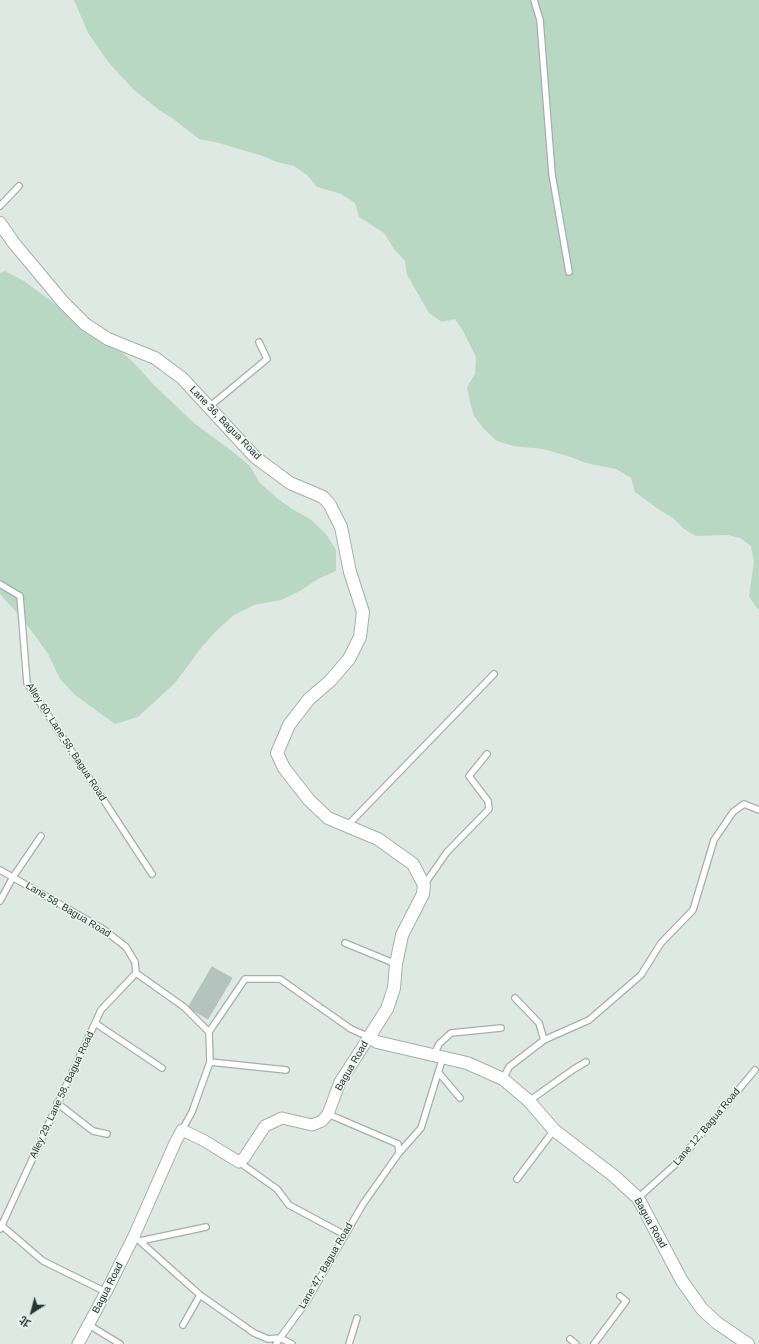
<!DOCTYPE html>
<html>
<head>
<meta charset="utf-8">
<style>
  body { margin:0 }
  #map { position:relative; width:759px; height:1344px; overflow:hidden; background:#dfe9e4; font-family:Helvetica,"Noto Sans TC",sans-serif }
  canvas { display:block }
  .north { position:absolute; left:12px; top:1292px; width:40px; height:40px; -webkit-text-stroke:3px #eff6f2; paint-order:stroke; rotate:216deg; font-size:11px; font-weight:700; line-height:16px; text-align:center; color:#213732 }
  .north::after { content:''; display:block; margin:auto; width:14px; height:18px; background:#213732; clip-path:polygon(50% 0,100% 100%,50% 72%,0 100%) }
</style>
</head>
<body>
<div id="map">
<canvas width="759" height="1344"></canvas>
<div class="north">北</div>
</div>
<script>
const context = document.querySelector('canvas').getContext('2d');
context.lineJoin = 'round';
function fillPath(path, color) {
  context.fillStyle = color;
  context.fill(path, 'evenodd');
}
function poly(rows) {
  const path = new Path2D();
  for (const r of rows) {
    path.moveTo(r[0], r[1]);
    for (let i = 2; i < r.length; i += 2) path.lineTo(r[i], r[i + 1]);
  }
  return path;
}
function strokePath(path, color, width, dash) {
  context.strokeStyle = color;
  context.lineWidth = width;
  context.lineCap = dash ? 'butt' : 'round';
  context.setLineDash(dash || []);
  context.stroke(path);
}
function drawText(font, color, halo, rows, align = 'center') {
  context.font = font + ' Helvetica,sans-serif';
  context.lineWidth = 3;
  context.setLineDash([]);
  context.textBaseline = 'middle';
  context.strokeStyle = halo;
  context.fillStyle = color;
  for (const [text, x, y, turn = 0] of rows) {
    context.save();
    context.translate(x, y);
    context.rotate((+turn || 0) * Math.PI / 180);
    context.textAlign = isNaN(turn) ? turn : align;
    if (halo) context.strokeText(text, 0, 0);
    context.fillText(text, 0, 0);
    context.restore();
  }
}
fillPath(poly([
  [74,0,759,0,759,610,756,607,749,596,754,562,751,546,740,538,727,535,696,536,684,529,673,518,661,511,635,492,631,478,616,469,586,463,571,457,543,449,513,446,497,441,484,429,474,416,470,402,467,387,475,374,476,357,463,331,455,319,442,322,429,313,407,275,405,261,394,249,384,233,359,217,355,203,341,194,317,187,307,175,294,166,277,162,263,156,215,142,199,139,172,118,159,110,133,89,109,63,88,33],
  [5,271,24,281,58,306,75,316,124,354,138,367,153,384,194,423,228,448,249,465,260,483,277,498,292,509,310,519,326,534,336,550,336,571,318,579,300,591,281,600,254,605,234,615,217,630,201,648,175,683,138,717,115,724,75,695,60,679,48,654,36,637,20,616,0,594,0,273]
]), '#b9d8c3');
const building = poly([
  [212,967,232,978,208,1019,194,1011,189,1006,212,967]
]);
fillPath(building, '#b4c3bd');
strokePath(building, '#b2c1bc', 1);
const service = poly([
  [534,0,540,20,552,174,569,272],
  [0,206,19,186],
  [209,407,267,359,259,342],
  [0,584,20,596,27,683,152,874],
  [347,826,494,674],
  [0,870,103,929,126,947,135,962,136,973,184,1007,209,1032,210,1062,192,1112,182,1130],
  [424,885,447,852,489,809,488,801,469,776,487,754],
  [0,901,13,877,41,836],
  [345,943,396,964],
  [515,998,539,1023,544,1040],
  [95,1023,162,1068],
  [209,1032,245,979,280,979,351,1029,369,1037],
  [434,1055,439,1044,451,1033,501,1028],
  [210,1062,286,1070],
  [439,1073,460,1098],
  [503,1079,509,1067,544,1040,589,1020,641,975,661,943,693,910,714,840,733,812,744,804,759,810],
  [529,1101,574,1069,586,1062],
  [57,1103,93,1131,107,1134],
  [399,1153,421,1128,443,1057],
  [239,1162,277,1189,289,1205,345,1235],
  [517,1179,554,1130],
  [638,1198,678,1162,755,1070],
  [0,1224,43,1261,106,1292],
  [0,1229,101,1010,136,973],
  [134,1236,200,1295,254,1333,268,1339,280,1338,305,1304,363,1204,399,1153,398,1144,328,1114],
  [140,1241,206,1227],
  [89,1325,120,1344],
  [183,1325,200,1295],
  [570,1339,576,1344],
  [276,1344,280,1338,292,1344],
  [349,1344,357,1318],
  [594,1344,626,1301,620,1296]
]);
const minor = poly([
  [78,1344,106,1292,134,1236,175,1143,182,1130,203,1140,239,1162,244,1158,265,1126,282,1118,312,1125,322,1121,328,1114,340,1082,369,1037]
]);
const tertiary = poly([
  [0,223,13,242,63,302,85,324,108,339,155,358,182,378,255,457,290,483,323,497,330,505,341,527,350,572,363,612,360,637,349,659,330,681,309,699,289,725,277,753,284,768,309,800,328,818,378,839,413,864,424,885,423,894,402,935,396,964,394,988,387,1009,369,1037,377,1042,467,1063,503,1079,529,1101,554,1130,614,1176,638,1198,682,1281,702,1309,717,1323,748,1344]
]);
strokePath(service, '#a2b0ab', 8);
strokePath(minor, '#a2b0ab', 13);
strokePath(tertiary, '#a2b0ab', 14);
strokePath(service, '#fff', 5.5);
strokePath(minor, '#fff', 11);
strokePath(tertiary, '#fff', 12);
drawText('10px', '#213732', '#eff6f2', [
  ["Lane 36, Bagua Road",225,423,46],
  ["Alley 60, Lane 58, Bagua Road",66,742,57],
  ["Lane 58, Bagua Road",68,910,31],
  ["Bagua Road",352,1066,-60],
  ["Alley 29, Lane 58, Bagua Road",62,1095,-65],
  ["Lane 12, Bagua Road",707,1127,-50],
  ["Bagua Road",650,1223,61],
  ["Lane 47, Bagua Road",326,1266,-60],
  ["Bagua Road",108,1288,-63]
]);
</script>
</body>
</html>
